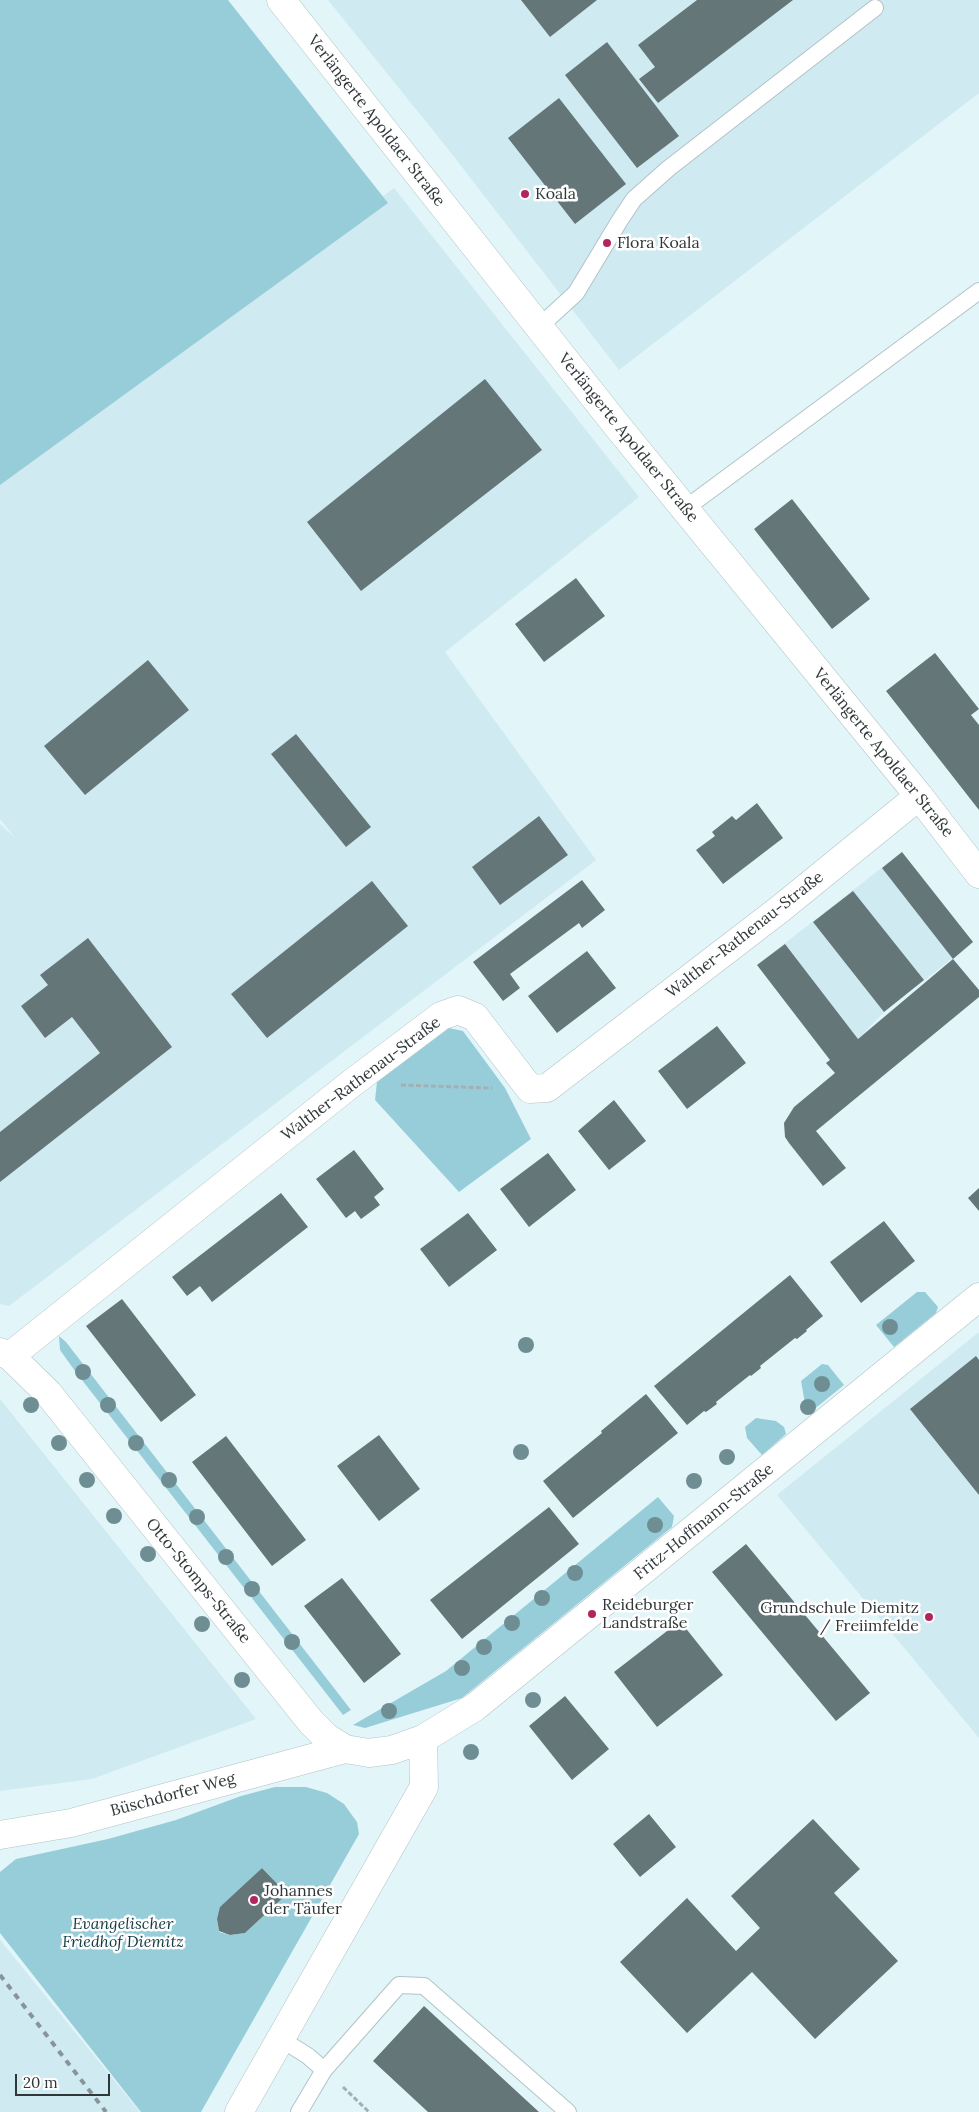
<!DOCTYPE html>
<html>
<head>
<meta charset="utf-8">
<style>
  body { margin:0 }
  #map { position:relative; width:979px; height:2112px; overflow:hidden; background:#e2f5f9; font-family:Lora,serif }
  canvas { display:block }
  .scale { position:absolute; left:15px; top:2074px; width:95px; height:22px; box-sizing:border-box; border:2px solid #303739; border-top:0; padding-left:6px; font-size:15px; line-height:18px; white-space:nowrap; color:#303739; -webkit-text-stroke:4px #fefefe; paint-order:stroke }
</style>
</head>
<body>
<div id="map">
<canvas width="979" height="2112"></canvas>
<div class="scale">20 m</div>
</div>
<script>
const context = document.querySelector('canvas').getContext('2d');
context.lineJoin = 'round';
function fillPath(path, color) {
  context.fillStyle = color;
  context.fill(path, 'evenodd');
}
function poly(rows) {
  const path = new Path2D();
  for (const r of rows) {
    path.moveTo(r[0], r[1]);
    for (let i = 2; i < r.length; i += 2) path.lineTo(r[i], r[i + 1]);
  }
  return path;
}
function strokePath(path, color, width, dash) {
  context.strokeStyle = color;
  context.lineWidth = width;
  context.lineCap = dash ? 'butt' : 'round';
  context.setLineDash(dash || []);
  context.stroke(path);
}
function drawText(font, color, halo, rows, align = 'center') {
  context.font = font + ' Lora,serif';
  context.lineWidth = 5;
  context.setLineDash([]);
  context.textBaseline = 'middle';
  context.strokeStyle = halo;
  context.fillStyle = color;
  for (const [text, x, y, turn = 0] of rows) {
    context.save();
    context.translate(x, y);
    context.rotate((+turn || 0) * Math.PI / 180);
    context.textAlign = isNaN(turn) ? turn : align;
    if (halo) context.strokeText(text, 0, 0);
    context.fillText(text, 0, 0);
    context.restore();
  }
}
fillPath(poly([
  [328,0,979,0,979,93,619,370,448,149],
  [394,188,639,497,445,652,596,860,9,1306,0,1304,0,824,15,838,0,819,0,480],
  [902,852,973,942,884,1012,858,1039,830,1060,757,965],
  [979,1332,979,1738,777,1495],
  [0,1399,256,1719,92,1779,0,1791],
  [0,1940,140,2112,0,2112]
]), '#cfeaf1');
fillPath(poly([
  [0,0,228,0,388,203,0,485],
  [449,1028,463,1031,505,1088,531,1139,459,1192,375,1100,377,1082],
  [917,1292,925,1292,938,1307,936,1313,894,1347,876,1325],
  [59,1336,66,1342,351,1710,343,1715,75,1371,60,1350],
  [822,1364,828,1365,844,1385,807,1415,801,1381],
  [756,1418,776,1421,784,1427,786,1434,762,1455,747,1438,745,1427],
  [658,1497,674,1516,672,1527,462,1698,365,1728,353,1725,446,1671],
  [275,1787,306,1787,327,1793,344,1804,357,1822,359,1834,201,2112,141,2112,0,1933,0,1872,16,1859,108,1839,176,1820,241,1796],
  [262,1868,287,1894,245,1933,230,1935,219,1932,217,1919,221,1907]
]), '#97cdd9');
fillPath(poly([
  [521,0,597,0,550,37],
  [697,0,793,0,658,103,639,79,655,67,638,45],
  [607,42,679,136,637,168,565,75],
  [559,98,626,184,575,224,508,138],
  [485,379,542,450,361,591,307,522],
  [792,499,870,599,832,629,754,529],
  [576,578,605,616,544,662,515,624],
  [935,653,979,709,971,715,979,725,979,810,886,691],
  [148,660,189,710,85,795,44,746],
  [296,734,371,827,346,847,271,754],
  [757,803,783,838,723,884,696,850,715,836,712,832,732,816,736,820],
  [539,816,568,855,500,905,472,867],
  [902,852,973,942,953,959,882,868],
  [582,880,605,910,582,928,579,923,510,974,520,988,503,1001,473,962],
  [372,881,408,926,267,1038,231,994],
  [853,891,924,980,884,1012,813,922],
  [88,938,172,1047,0,1182,0,1132,100,1053,72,1017,45,1038,21,1006,48,985,40,975],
  [785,944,858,1039,953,959,979,990,979,997,816,1131,846,1168,823,1186,789,1143,785,1137,784,1123,794,1107,835,1073,826,1063,830,1060,757,965],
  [587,951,616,988,557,1033,528,996],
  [717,1026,746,1063,687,1109,658,1071],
  [614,1100,646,1141,609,1170,578,1131],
  [354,1150,384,1189,374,1197,380,1205,361,1219,355,1211,346,1218,316,1179],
  [548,1153,576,1190,529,1227,500,1189],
  [979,1188,979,1211,968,1198],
  [281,1193,308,1227,212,1302,200,1286,187,1296,172,1277],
  [468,1213,497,1250,449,1287,420,1249],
  [884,1221,915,1261,861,1303,830,1262],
  [790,1275,823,1316,806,1330,807,1331,797,1339,795,1338,760,1366,761,1368,751,1376,750,1375,716,1402,717,1404,706,1412,704,1411,687,1425,654,1386],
  [122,1299,196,1395,161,1422,86,1326],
  [976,1356,979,1360,979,1495,910,1409],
  [646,1394,678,1433,573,1518,543,1481,602,1433,601,1431],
  [379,1435,420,1489,379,1521,337,1466],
  [226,1436,306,1540,272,1566,192,1462],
  [549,1507,579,1544,462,1639,430,1600],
  [746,1544,870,1693,836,1721,712,1572],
  [342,1578,401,1654,364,1683,304,1606],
  [680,1621,723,1675,657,1727,614,1672],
  [565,1696,609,1749,572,1780,529,1726],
  [649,1814,676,1847,640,1877,613,1844],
  [813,1819,860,1869,834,1893,898,1961,815,2039,752,1972,687,2033,620,1962,687,1898,736,1951,760,1928,731,1896],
  [262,1868,287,1894,245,1933,230,1935,219,1931,217,1919,220,1907],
  [424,2006,539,2112,428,2112,373,2061]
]), '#657679');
const lane = poly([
  [539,327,576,293,620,220,634,199,669,168,875,8],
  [686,508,979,291],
  [281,2039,308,2056,324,2070],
  [299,2112,324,2070,399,1985,424,1986,568,2112]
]);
const street = poly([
  [281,0,614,422,919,796,979,874],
  [10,1356,352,1083,441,1016,458,1010,475,1017,530,1089,547,1088,780,909,919,796],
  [0,1835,71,1823,345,1749]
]);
const secondary = poly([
  [0,1352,10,1356,48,1393,311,1722,326,1737,345,1749,369,1753,392,1750,423,1739,475,1707,979,1297],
  [239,2112,424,1787,423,1739]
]);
strokePath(lane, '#b1c3c7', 18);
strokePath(street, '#b1c3c7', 29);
strokePath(secondary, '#b1c3c7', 29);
strokePath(poly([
  [401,1085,492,1088],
  [343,2087,369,2112]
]), '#a2b0b4', 3, [5, 2.5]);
strokePath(lane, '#fff', 16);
strokePath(street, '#fff', 28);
strokePath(secondary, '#fff', 28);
strokePath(poly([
  [0,1975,106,2112]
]), '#889497', 4, [6, 6]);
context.fillStyle = '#6e8e94';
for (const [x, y] of [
  [890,1327],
  [526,1345],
  [83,1372],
  [822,1384],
  [31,1405],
  [108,1405],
  [808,1407],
  [59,1443],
  [136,1443],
  [521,1452],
  [727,1457],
  [87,1480],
  [169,1480],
  [694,1481],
  [114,1516],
  [197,1517],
  [655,1525],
  [148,1554],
  [226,1557],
  [575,1573],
  [252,1589],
  [542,1598],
  [512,1623],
  [202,1624],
  [292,1642],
  [484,1647],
  [462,1668],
  [242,1680],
  [533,1700],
  [389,1711],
  [471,1752]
]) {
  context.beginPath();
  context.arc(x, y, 8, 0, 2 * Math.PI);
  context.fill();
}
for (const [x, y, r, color] of [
  [525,194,5,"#b2255d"],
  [607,243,5,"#b2255d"],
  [592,1614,5,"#b2255d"],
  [929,1617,5,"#b2255d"],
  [254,1900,5,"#b2255d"]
]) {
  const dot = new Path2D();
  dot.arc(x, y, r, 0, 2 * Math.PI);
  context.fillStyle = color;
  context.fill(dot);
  strokePath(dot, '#fefefe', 2);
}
drawText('16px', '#303739', '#fefefe', [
  ["Verlängerte Apoldaer Straße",376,121,52],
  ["Verlängerte Apoldaer Straße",628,438,51],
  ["Verlängerte Apoldaer Straße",883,753,51],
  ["Walther-Rathenau-Straße",745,935,-38],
  ["Walther-Rathenau-Straße",361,1079,-37],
  ["Fritz-Hoffmann-Straße",704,1522,-39],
  ["Otto-Stomps-Straße",198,1581,51],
  ["Büschdorfer Weg",173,1795,-15]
]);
drawText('16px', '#303739', '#fefefe', [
  ["Koala",535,194],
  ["Flora Koala",617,243],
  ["Reideburger",602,1605],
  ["Landstraße",602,1623],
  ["Grundschule Diemitz",919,1608,"right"],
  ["/ Freiimfelde",919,1626,"right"],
  ["Johannes",264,1891],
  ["der Täufer",264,1909]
], 'left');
drawText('italic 16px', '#103941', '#fefefe', [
  ["Evangelischer",123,1924],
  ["Friedhof Diemitz",123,1942]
]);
</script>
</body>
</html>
